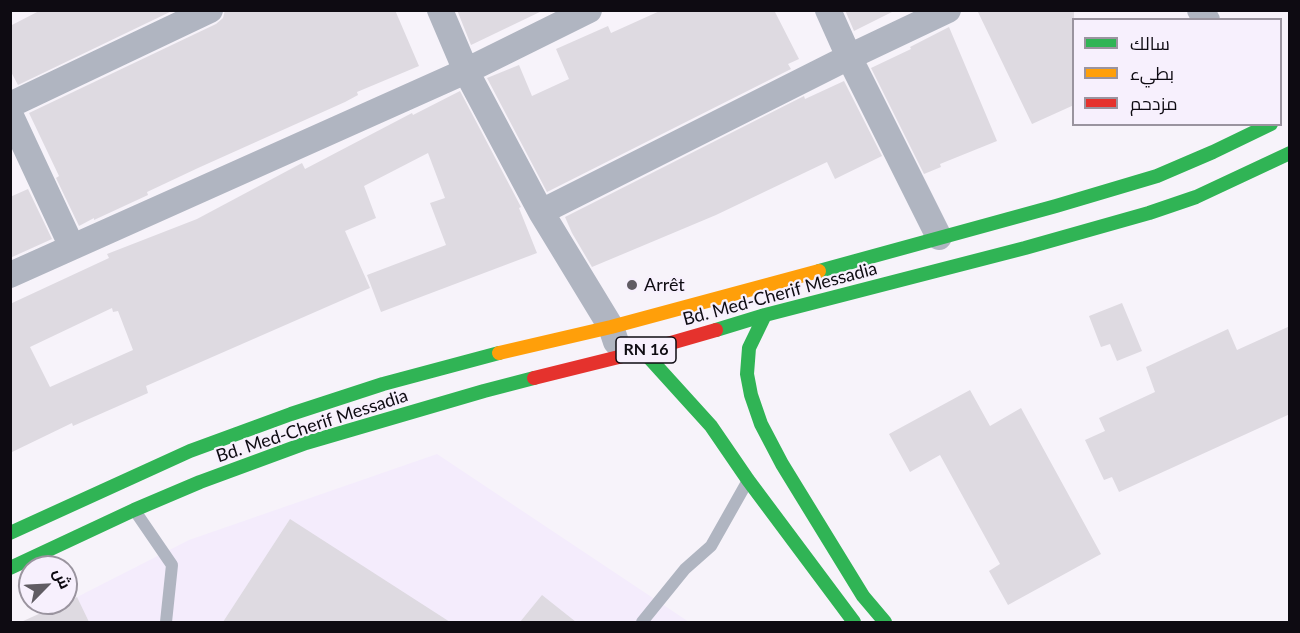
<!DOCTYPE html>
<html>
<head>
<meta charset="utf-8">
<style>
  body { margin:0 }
  #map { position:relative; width:1300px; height:633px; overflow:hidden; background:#f7f3fa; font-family:Lato,Cairo,sans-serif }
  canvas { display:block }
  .frame { position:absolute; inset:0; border:12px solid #0e0b12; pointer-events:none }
  .legend { position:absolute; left:1072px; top:18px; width:210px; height:108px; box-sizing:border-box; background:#f7f0fd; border:2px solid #9a949f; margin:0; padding:8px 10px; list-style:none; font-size:18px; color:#0e0b12 }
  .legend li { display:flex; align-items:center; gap:12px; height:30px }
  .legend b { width:30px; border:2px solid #9a949f }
  .north { position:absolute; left:18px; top:555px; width:60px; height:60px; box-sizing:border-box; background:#f7f0fd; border:2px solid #9a949f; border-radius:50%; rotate:66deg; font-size:16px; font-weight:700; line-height:24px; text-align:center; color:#0e0b12 }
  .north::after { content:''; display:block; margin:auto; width:21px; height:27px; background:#605c63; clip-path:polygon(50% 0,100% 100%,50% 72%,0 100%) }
</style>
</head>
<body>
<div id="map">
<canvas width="1300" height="633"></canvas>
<div class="frame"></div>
<ul class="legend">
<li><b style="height:8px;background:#30b455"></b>سالك</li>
<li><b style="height:8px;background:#ff9f0a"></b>بطيء</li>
<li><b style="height:8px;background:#e5322d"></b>مزدحم</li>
</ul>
<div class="north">ش</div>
</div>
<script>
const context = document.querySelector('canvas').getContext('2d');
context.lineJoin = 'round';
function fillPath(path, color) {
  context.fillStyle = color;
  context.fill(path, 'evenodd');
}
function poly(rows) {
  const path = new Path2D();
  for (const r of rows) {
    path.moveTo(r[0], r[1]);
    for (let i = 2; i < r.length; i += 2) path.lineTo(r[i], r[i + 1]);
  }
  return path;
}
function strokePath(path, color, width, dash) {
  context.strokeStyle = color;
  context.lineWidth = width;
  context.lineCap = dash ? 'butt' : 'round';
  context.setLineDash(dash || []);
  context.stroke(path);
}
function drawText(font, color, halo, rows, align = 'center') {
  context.font = font + ' Lato,sans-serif';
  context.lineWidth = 4.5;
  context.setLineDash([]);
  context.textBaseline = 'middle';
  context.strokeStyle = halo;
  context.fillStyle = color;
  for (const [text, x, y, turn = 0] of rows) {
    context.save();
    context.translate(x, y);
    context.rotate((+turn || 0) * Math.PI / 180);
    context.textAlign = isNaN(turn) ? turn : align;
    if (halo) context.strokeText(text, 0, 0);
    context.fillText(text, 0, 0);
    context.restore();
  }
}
fillPath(poly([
  [437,454,689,622,28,622,189,540]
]), '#f4ecfc');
fillPath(poly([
  [41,10,174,10,18,85,10,70,10,26],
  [225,10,395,10,419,66,357,92,358,95,345,102,198,168,147,192,148,195,94,220,94,218,79,226,56,178,59,176,29,113,216,24,223,18],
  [457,10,544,10,471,45],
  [662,10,774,10,799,59,788,64,791,69,547,192,487,78,519,65,532,96,569,79,556,49,608,26,611,33],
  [845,10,896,10,854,31],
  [977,10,1074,10,1074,105,1032,124],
  [949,27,997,141,940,164,941,167,924,174,871,68,911,49,910,47],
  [844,81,882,156,835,179,827,162,716,215,592,267,572,233,565,217,804,96,805,99],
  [460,91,521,207,519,208,537,253,381,312,367,275,446,245,430,203,445,198,428,153,364,186,376,218,345,231,370,288,146,386,148,393,73,426,72,423,10,453,10,304,109,258,107,254,197,219,302,163,305,169,412,113,413,115],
  [112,308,113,312,118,311,133,350,50,387,30,347],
  [28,189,52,239,10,258,10,197],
  [1122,303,1142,351,1117,361,1110,344,1101,347,1089,316],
  [1290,326,1290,414,1119,492,1112,477,1104,480,1085,440,1105,431,1099,418,1155,392,1146,367,1228,329,1237,350],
  [970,390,990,426,1021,408,1101,554,1008,605,989,571,1000,564,940,455,910,472,889,434],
  [290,519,450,622,223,622],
  [542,595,576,622,520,622],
  [77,597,89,622,21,622,63,603,66,603,66,602]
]), '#dedae1');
strokePath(poly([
  [135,511,172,565,166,622],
  [642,622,685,569,711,546,746,484]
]), '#b0b5c1', 12);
strokePath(poly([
  [440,10,466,71,541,212,611,327,616,342],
  [828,10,849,57,939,237],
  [1200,10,1207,20],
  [10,105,210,10],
  [10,114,72,247],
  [541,212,849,57,948,10],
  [10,275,466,71,589,10]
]), '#b0b5c1', 26);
strokePath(poly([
  [819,271,1056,206,1157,176,1213,152,1271,124],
  [765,315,749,348,747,374,751,395,761,424,782,464,863,596,885,622],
  [716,330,765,315,1025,248,1149,213,1196,197,1290,153],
  [643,351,711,426,748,480,854,622],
  [10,533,190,451,291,414,383,384,499,353],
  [10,568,134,510,200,482,306,443,484,391,534,378]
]), '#30b455', 14);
strokePath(poly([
  [499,353,611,327,819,271]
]), '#ff9f0a', 14);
strokePath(poly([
  [534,378,643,351,716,330]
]), '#e5322d', 14);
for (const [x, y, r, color] of [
  [632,285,6,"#605c63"]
]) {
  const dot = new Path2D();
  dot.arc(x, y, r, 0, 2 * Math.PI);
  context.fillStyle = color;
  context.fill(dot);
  strokePath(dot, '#f7f0fd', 2);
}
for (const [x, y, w] of [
  [646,350,60]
]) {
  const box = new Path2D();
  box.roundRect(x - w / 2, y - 13, w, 26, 4.5);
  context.fillStyle = '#f7f0fd';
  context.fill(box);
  strokePath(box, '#0e0b12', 1.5);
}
drawText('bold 16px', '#0e0b12', null, [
  ["RN 16",646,350]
]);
drawText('18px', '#0e0b12', '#f7f0fd', [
  ["Arrêt",644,285]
], 'left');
drawText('18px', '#0e0b12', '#f7f0fd', [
  ["Bd. Med-Cherif Messadia",780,294,-15],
  ["Bd. Med-Cherif Messadia",312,426,-18]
]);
</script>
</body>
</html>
